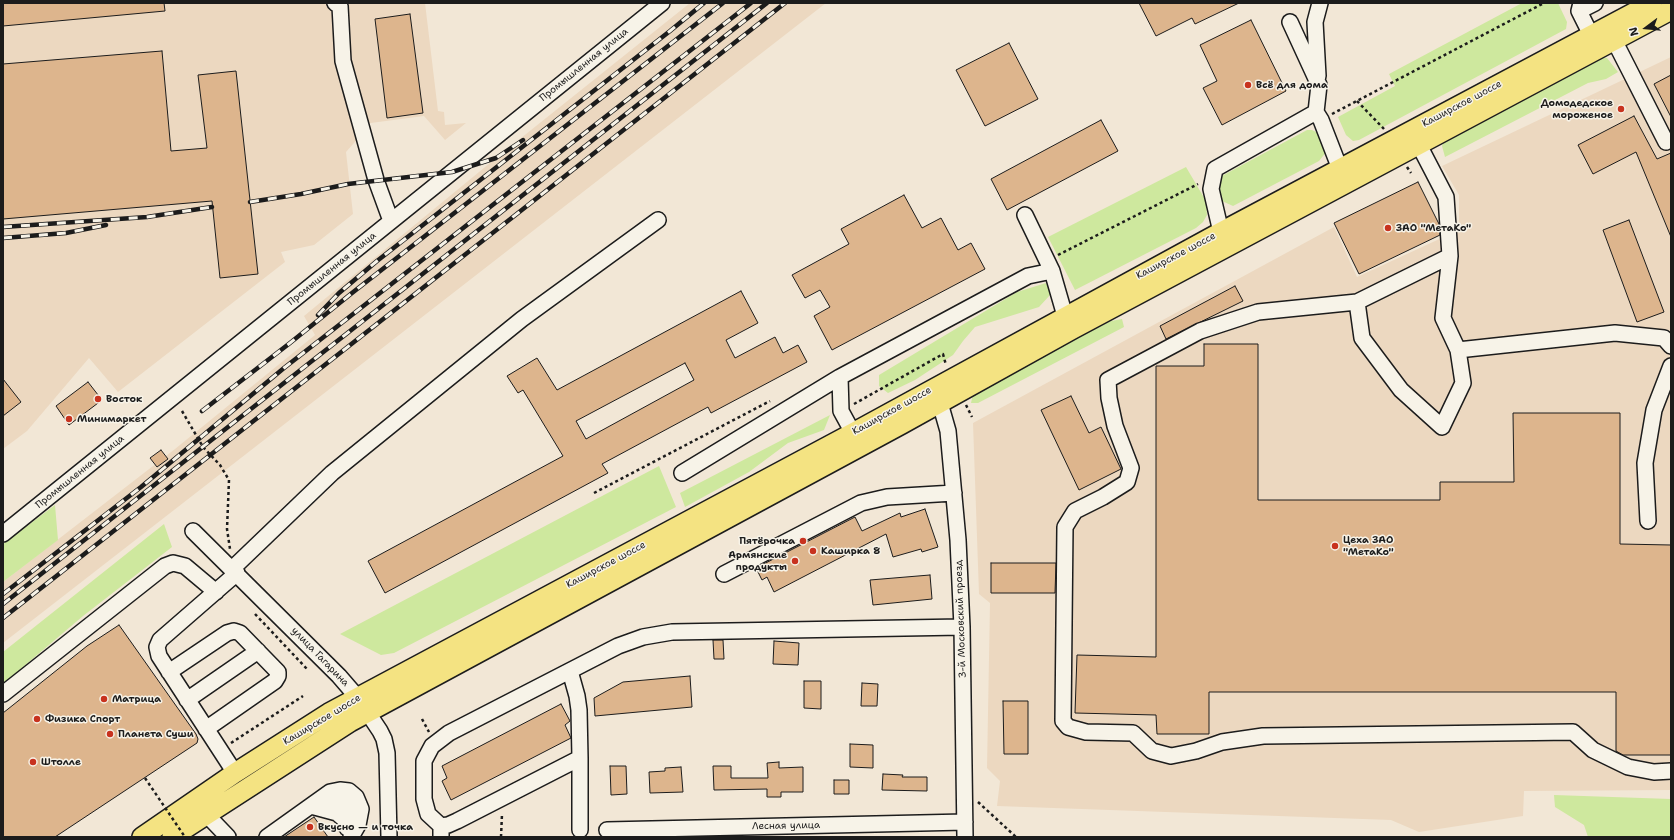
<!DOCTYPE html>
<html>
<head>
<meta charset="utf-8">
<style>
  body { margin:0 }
  #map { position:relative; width:1674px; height:840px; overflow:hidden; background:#f2e7d6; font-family:"Shantell Sans",sans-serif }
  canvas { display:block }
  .frame { position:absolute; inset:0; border:4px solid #1c1c1c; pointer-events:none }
  .north { position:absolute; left:1626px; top:8px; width:40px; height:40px; -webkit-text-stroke:3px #f7f3e8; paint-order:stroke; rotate:254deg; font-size:11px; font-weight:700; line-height:16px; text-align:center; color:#1c1c1c }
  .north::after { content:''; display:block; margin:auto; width:14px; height:18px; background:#1c1c1c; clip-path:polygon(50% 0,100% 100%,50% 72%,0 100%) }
</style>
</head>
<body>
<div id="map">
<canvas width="1674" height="840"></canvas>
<div class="frame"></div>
<div class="north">N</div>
</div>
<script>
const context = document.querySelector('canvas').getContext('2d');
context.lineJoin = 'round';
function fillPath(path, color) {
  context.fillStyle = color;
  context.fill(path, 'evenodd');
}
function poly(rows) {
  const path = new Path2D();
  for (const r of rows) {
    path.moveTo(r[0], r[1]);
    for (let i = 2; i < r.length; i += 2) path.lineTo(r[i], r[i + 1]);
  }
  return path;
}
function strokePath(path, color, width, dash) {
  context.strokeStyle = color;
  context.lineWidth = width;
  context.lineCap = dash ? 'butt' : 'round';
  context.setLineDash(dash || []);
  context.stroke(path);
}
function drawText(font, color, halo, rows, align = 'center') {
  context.font = font + ' "Shantell Sans",sans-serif';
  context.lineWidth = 3;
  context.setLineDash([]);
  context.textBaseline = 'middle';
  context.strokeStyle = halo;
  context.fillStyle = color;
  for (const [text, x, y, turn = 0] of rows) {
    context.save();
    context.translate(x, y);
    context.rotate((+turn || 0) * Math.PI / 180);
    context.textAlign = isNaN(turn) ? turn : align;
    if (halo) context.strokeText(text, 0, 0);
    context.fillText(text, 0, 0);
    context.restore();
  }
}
fillPath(poly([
  [3,3,425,3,438,111,444,112,445,125,466,123,445,140,424,116,363,124,361,135,346,152,353,214,314,245,281,252,285,262,118,392,89,358,27,431,3,449],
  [690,3,826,3,3,643,3,582,175,449,315,335,304,316,496,158],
  [1671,57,1671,790,1524,791,1523,816,1419,832,1391,820,997,806,1000,781,987,768,990,603,979,594,973,423,1334,227,1357,277,1459,230,1459,195,1442,166]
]), '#ecd8c0');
fillPath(poly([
  [1522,3,1558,3,1567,22,1566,29,1359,140,1353,141,1346,135,1338,117,1395,86,1389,74],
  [1600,57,1607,58,1618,72,1606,79,1588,83,1445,157,1442,146,1444,140],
  [1307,130,1312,130,1320,134,1327,151,1319,161,1233,206,1222,201,1218,194,1218,178],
  [1186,167,1206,201,1207,215,1203,222,1196,228,1075,290,1048,237],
  [1046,283,1051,294,1039,307,975,327,963,341,953,355,915,380,888,393,879,386,879,375,1017,292],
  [1122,319,1124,327,978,403,971,403,973,394,996,379,1111,321],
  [830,415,824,430,788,443,749,472,685,507,680,493],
  [659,466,676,507,394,653,381,655,340,634],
  [55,505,58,540,3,582,3,544],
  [164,524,172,547,83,616,3,684,3,652],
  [1554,795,1671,799,1671,837,1588,837,1584,825,1555,807]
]), '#cee89e');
const building = poly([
  [3,3,164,3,165,11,3,26,3,3],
  [1139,3,1239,3,1195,24,1192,18,1156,36,1139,3],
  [410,14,423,113,387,118,375,19,410,14],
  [1251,20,1286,91,1222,125,1203,88,1217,81,1200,45,1251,20],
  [1009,43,1038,99,985,126,956,70,1009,43],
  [162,51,171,151,207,148,198,75,236,71,258,274,220,278,212,201,3,219,3,64,162,51],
  [1671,75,1671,117,1654,84,1671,75],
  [1634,116,1657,159,1671,153,1671,237,1636,152,1593,174,1578,145,1634,116],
  [1101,120,1118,151,1007,210,991,179,1101,120],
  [1418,182,1439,224,1440,235,1359,274,1334,223,1418,182],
  [904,195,922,228,941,218,958,250,971,243,985,269,832,350,814,316,830,307,820,290,805,298,792,275,849,244,841,229,904,195],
  [1629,220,1664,312,1637,322,1603,230,1629,220],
  [1235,286,1243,301,1166,339,1160,326,1235,286],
  [741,291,758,323,726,340,735,358,775,337,783,353,798,345,807,362,711,413,708,407,602,464,608,473,385,593,368,561,563,456,523,390,518,393,507,376,537,358,557,390,741,291],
  [685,363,694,380,586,439,576,421,685,363],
  [1204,344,1258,344,1258,500,1440,500,1440,482,1514,482,1513,413,1620,413,1620,544,1671,545,1671,755,1623,755,1616,751,1616,692,1209,692,1209,734,1157,734,1156,715,1075,713,1077,655,1156,657,1156,366,1204,366,1204,344],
  [3,379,21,402,3,416,3,379],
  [88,382,102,400,69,425,56,406,88,382],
  [1071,396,1089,433,1101,427,1121,469,1079,490,1041,410,1071,396],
  [161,450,168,459,157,467,150,458,161,450],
  [925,509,938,547,922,552,921,549,893,557,886,534,774,592,767,577,762,580,756,568,855,517,862,531,900,513,901,517,925,509],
  [991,563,1056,563,1055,593,991,593,991,563],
  [930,575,932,599,873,605,870,580,930,575],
  [119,625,196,734,198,739,197,743,55,837,3,837,3,713,87,646,119,625],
  [713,640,723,640,724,659,714,659,713,640],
  [774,641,799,643,798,665,773,664,774,641],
  [690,676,692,707,595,716,594,698,623,682,690,676],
  [804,681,821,681,821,709,804,708,804,681],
  [862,683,878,684,877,706,861,706,862,683],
  [1003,701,1028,701,1028,754,1004,754,1003,701],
  [561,704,570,721,565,725,571,738,451,800,442,781,447,778,442,766,561,704],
  [850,744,873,745,873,768,850,767,850,744],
  [779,762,779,768,803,767,803,792,781,792,781,797,767,797,767,789,714,790,713,766,731,766,731,778,768,778,767,763,779,762],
  [610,766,626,766,627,794,611,795,610,766],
  [681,767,683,792,650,793,649,772,665,771,665,768,681,767],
  [883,774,903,775,902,777,927,777,927,791,882,790,883,774],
  [834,780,849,780,849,794,834,794,834,780],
  [314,817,328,837,284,837,314,817]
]);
fillPath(building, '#ddb58d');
strokePath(building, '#1c1c1c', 1);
const minor = poly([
  [335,3,340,6,343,61,376,180,391,221],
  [1581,3,1579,11,1591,35],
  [1579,11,1595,3],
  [1614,40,1666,142],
  [1318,76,1315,22,1320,3],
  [1316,112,1321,120,1340,169],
  [1025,215,1052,271,1065,316],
  [1221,232,1211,189,1215,169,1316,112,1319,85,1290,22],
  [1450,256,1357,302,1258,312,1200,331,1108,380,1109,398,1115,426,1131,468,1127,482,1103,497,1075,511,1065,527,1063,721,1068,727,1086,732,1133,733,1152,751,1171,756,1196,751,1222,742,1263,736,1573,732,1593,750,1628,767,1654,772,1671,771],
  [1357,302,1362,338,1401,390,1442,427,1463,383,1458,350,1443,318,1450,256,1446,197,1419,145],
  [1458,350,1615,333,1664,338,1671,346],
  [840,377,841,411,853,433],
  [940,403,948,431,958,540,962,627,965,837],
  [682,473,840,377,1028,276,1052,271],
  [1648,521,1645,463,1654,410,1671,366],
  [193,531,339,676,358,698,380,731,384,739,387,753,389,837],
  [3,534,662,3],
  [232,569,332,473,522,319,658,220],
  [724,574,861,503,887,497,954,493],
  [169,672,227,633,234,631,240,633,278,672,278,676,275,681,206,729],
  [3,694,165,566,173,563,185,566,216,592],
  [187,700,258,651],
  [580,758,580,830],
  [235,773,159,656,157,647,160,640,237,573],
  [318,803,331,800,343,802,347,809,347,825],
  [311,806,337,813,344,819,347,825,347,828],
  [206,814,228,837],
  [441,826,448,825,457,821,580,758,579,710,577,696,570,671],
  [607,830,965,822],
  [267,837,330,792,340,790,349,791,356,797,361,809,358,825,351,837],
  [441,837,441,826,428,814,424,799,424,761,432,746,449,733,618,646,643,637,672,632,962,627]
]);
const major = poly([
  [142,837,235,773,329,713,853,433,1221,232,1652,3],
  [172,837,350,722,902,424,1073,329,1671,10]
]);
strokePath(minor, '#1c1c1c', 18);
strokePath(major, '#1c1c1c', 22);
strokePath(poly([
  [1357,101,1384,129],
  [1332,114,1544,3],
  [1407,167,1411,173],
  [1058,255,1198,184],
  [854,404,943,354,946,365],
  [966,405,972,417],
  [182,411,203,447,220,465,229,480,227,529,230,549],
  [594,493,770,401],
  [255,614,307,669],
  [422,719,429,732],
  [231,743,303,696],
  [978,802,1016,837],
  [501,837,502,814]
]), '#1c1c1c', 2.5, [3, 3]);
strokePath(minor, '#f7f3e8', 15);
strokePath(major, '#f4e382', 19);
const rail = poly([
  [250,202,301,194,348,184,452,172,496,158,523,140],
  [3,227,147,217,212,207],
  [3,238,66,233,106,225],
  [318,315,339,293,377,261,670,31,704,3],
  [202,411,290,343,352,293,723,3],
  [3,594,141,487,284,368,751,3],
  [3,604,767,3],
  [3,618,785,3]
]);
strokePath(rail, '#1c1c1c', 4.5);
strokePath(rail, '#f7f3e8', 3, [9]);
strokePath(poly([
  [145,778,185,837]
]), '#1c1c1c', 2.5, [3, 3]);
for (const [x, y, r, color] of [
  [1248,85,4,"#c8321e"],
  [1621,109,4,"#c8321e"],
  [1388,228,4,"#c8321e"],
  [98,399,4,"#c8321e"],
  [69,419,4,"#c8321e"],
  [803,541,4,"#c8321e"],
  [1335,546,4,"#c8321e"],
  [813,551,4,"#c8321e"],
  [795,561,4,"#c8321e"],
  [104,699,4,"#c8321e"],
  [37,719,4,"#c8321e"],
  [110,734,4,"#c8321e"],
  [33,762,4,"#c8321e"],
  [310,827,4,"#c8321e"]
]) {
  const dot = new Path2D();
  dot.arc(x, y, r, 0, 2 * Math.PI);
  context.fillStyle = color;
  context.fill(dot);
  strokePath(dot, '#f7f3e8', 1.5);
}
drawText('10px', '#1c1c1c', '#f7f3e8', [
  ["Промышленная улица",584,65,-39],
  ["Каширское шоссе",1462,104,-28],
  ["Каширское шоссе",1176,256,-28],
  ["Промышленная улица",332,269,-39],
  ["Каширское шоссе",892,411,-29],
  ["Промышленная улица",80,472,-39],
  ["Каширское шоссе",606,565,-28],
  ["3-й Московский проезд",961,619,-92],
  ["улица Гагарина",320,657,46],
  ["Каширское шоссе",322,720,-31],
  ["Лесная улица",786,826,-1]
]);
drawText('bold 10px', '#1c1c1c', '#f7f3e8', [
  ["Всё для дома",1256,85],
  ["Домодедское",1613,103,"right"],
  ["мороженое",1613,115,"right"],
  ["ЗАО \"МетаКо\"",1396,228],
  ["Восток",106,399],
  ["Минимаркет",77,419],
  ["Цеха ЗАО",1343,540],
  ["\"МетаКо\"",1343,552],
  ["Пятёрочка",795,541,"right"],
  ["Каширка 8",821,551],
  ["Армянские",787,555,"right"],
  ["продукты",787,567,"right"],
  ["Матрица",112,699],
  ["Физика Спорт",45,719],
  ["Планета Суши",118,734],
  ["Штолле",41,762],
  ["Вкусно — и точка",318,827]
], 'left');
</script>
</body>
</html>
